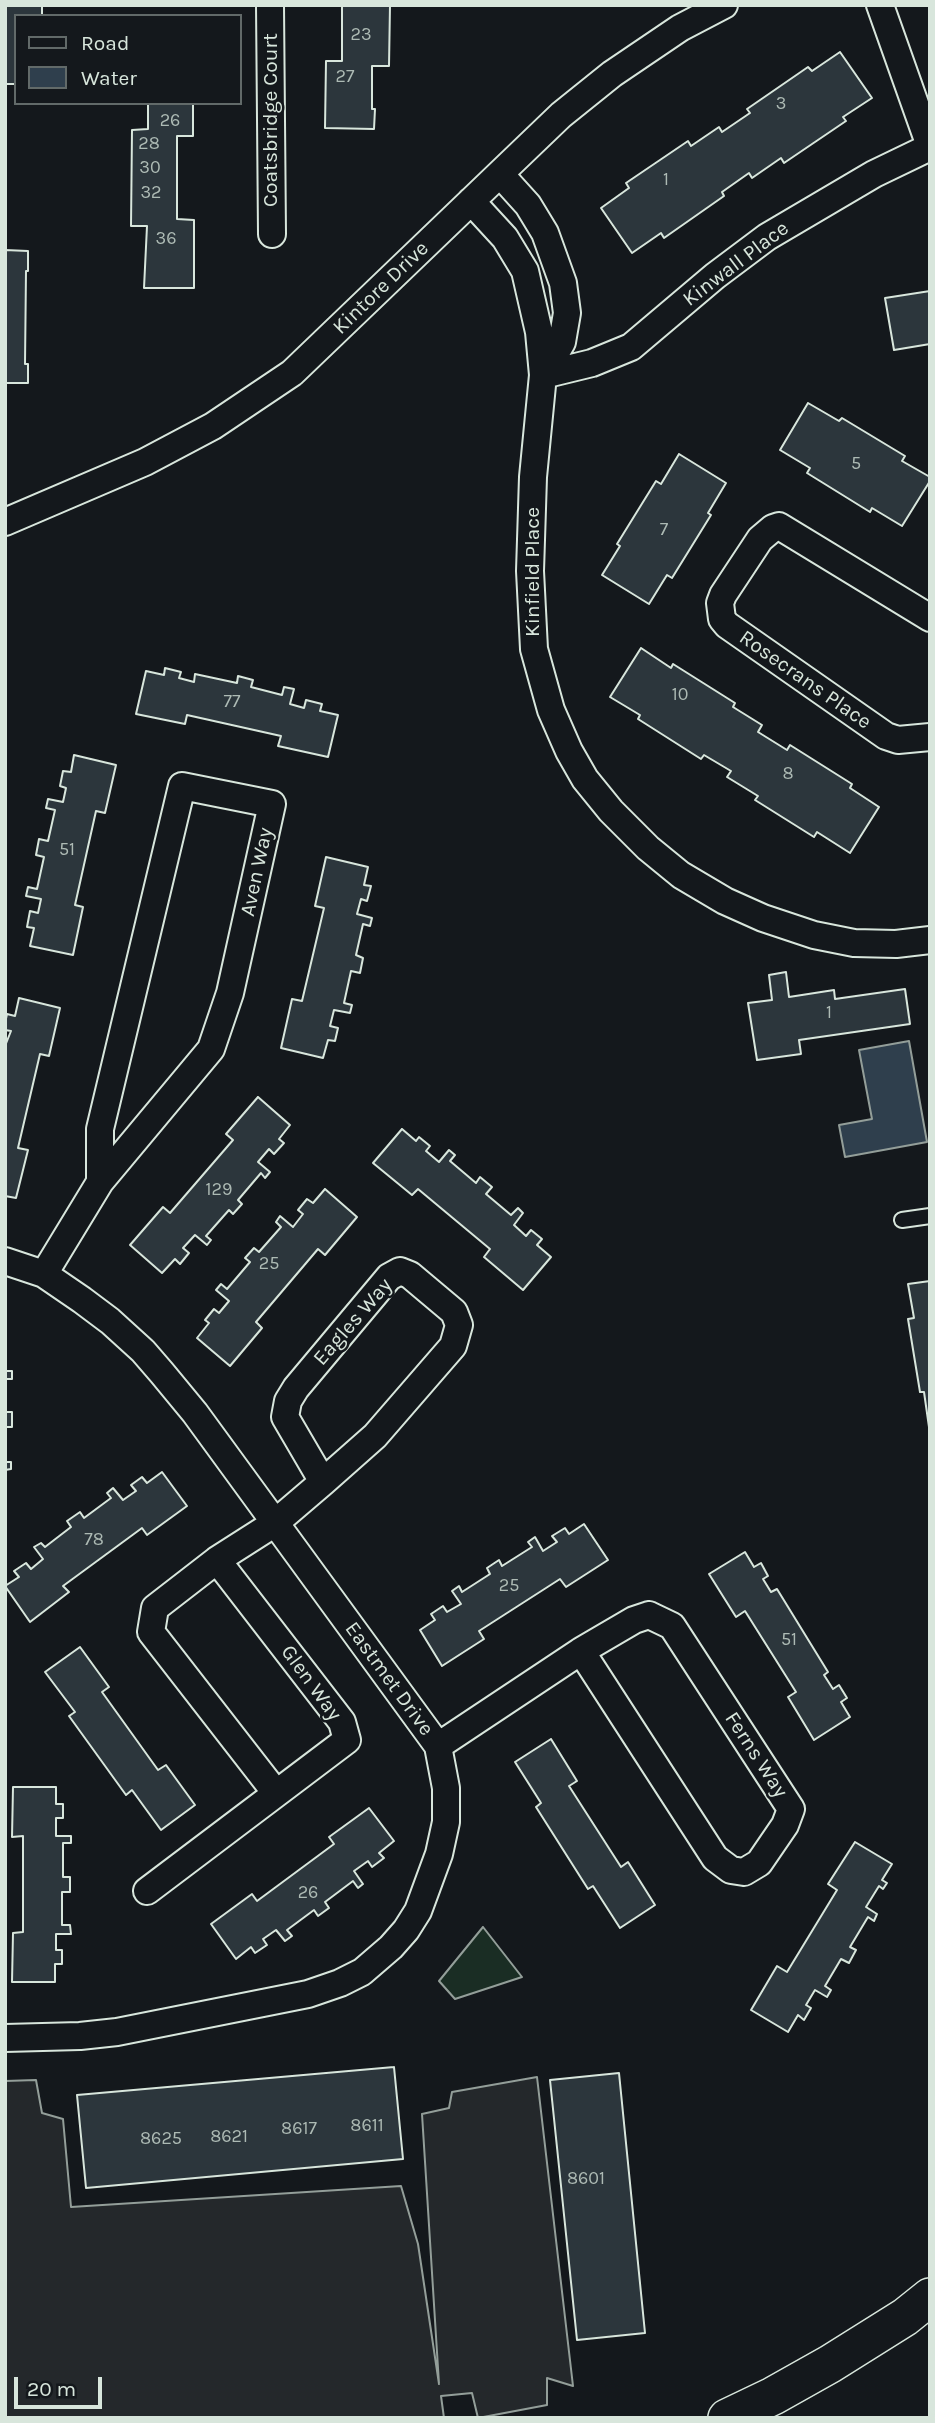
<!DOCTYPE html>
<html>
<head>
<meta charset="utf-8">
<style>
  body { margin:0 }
  #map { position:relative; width:935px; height:2423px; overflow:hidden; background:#14181c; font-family:Karla,sans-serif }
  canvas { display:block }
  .frame { position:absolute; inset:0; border:7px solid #d8e6dc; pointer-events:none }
  .legend { position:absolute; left:14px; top:14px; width:228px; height:91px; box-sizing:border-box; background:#14181c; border:2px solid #626a69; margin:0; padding:9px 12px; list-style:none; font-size:21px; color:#d8e6dc }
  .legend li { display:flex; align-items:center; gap:14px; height:35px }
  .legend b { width:35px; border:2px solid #626a69 }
  .scale { position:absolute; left:14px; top:2377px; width:88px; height:32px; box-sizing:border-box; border:4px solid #d8e6dc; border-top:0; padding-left:9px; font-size:21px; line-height:24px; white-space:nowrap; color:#d8e6dc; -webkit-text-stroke:5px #14181c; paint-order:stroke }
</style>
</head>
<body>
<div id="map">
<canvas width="935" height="2423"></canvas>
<div class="frame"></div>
<ul class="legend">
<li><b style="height:9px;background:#14181c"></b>Road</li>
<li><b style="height:19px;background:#2f3f4d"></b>Water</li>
</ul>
<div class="scale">20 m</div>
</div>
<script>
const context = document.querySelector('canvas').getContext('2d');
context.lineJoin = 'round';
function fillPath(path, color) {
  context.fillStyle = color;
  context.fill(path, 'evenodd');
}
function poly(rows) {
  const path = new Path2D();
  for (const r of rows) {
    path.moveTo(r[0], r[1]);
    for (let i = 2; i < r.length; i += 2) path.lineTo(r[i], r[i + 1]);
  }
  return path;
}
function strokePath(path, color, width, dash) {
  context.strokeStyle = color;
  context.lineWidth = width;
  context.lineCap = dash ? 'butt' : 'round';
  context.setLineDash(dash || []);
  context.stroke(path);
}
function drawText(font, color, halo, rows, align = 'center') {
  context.font = font + ' Karla,sans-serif';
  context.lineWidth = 5;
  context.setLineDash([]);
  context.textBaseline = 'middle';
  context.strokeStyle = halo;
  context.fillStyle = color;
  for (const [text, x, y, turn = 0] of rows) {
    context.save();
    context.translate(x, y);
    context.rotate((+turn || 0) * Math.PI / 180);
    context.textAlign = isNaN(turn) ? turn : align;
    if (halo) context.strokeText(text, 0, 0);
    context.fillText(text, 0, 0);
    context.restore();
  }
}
const green = poly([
  [483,1927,522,1977,455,1999,439,1981,483,1927]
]);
fillPath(green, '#1a2d24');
strokePath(green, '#939e99', 2);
const parking = poly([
  [537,2077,573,2386,547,2378,547,2405,478,2418,472,2393,441,2396,444,2418,5,2418,5,2081,36,2080,42,2113,63,2119,71,2207,401,2186,418,2244,439,2384,422,2114,449,2108,452,2092,537,2077]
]);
fillPath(parking, '#24282b');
strokePath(parking, '#939e99', 2);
const water = poly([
  [909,1041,927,1142,845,1157,839,1125,872,1119,859,1050,909,1041]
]);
fillPath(water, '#2f3f4d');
strokePath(water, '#939e99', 2);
const building = poly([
  [5,5,42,5,42,16,16,16,16,84,5,84,5,5],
  [342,5,390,5,389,66,372,66,372,109,375,109,374,129,325,128,326,61,342,61,342,5],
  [840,52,872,98,843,117,846,121,784,163,781,158,752,178,749,173,722,192,724,196,664,238,661,233,632,253,601,208,629,188,626,183,688,141,691,146,719,127,722,132,750,113,747,109,808,67,812,71,840,52],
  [148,103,193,103,193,136,177,136,177,219,194,220,194,288,144,288,147,226,131,226,132,130,148,129,148,103],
  [5,250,28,251,28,271,26,271,25,364,28,364,28,383,5,383,5,250],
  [930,291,930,344,894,350,885,298,930,291],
  [808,403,839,421,842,418,905,456,902,461,930,477,930,481,902,526,872,508,870,512,807,473,810,468,780,450,808,403],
  [679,454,726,483,708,513,711,515,672,578,667,575,649,604,602,575,620,546,617,544,656,481,661,484,679,454],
  [641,648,671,668,673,664,735,703,733,707,762,725,758,732,787,750,790,745,852,784,850,788,879,807,850,853,817,832,814,837,755,800,758,796,727,777,731,771,704,755,701,759,638,719,640,715,610,697,641,648],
  [165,668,181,672,179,678,194,682,195,674,237,683,238,676,253,680,251,687,282,695,284,687,294,689,290,704,304,708,306,700,322,704,320,711,338,715,328,757,278,746,281,736,187,715,185,724,136,714,146,671,164,675,165,668],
  [74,755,116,765,105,813,96,811,75,905,83,907,73,955,30,946,34,928,27,927,30,911,38,913,41,899,26,896,28,887,37,889,44,857,36,855,39,839,48,841,55,810,46,808,48,799,63,802,66,788,60,786,63,771,71,772,74,755],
  [326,857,368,867,364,885,371,886,367,901,361,899,357,914,372,918,370,926,363,924,356,955,363,958,360,973,351,971,344,1003,352,1005,350,1013,334,1010,330,1026,338,1028,335,1041,328,1040,323,1058,281,1048,292,999,302,1001,324,908,315,906,326,857],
  [786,972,789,997,834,990,835,999,905,989,910,1024,799,1040,801,1054,757,1060,748,1003,772,1000,769,975,786,972],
  [19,998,60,1008,49,1056,40,1054,18,1148,28,1150,16,1198,5,1196,5,1046,11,1031,5,1030,5,1023,7,1014,15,1016,19,998],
  [258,1097,290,1125,279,1139,284,1143,274,1154,269,1149,258,1162,270,1172,265,1178,261,1173,238,1200,242,1204,233,1214,229,1210,206,1236,211,1240,207,1245,195,1235,183,1248,189,1253,180,1264,175,1259,162,1273,130,1245,163,1207,170,1213,233,1140,226,1134,258,1097],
  [402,1129,416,1141,419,1137,430,1146,426,1151,439,1162,449,1150,455,1155,450,1161,476,1183,480,1177,492,1187,486,1194,511,1215,518,1208,523,1213,514,1225,526,1236,531,1230,542,1239,537,1245,551,1257,523,1290,484,1257,490,1249,418,1189,412,1195,373,1163,402,1129],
  [325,1189,357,1217,325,1255,318,1249,256,1322,262,1328,230,1366,197,1338,209,1323,205,1320,214,1309,219,1313,229,1301,216,1290,221,1284,227,1289,250,1262,245,1258,254,1248,259,1252,281,1227,276,1222,280,1216,293,1227,303,1214,298,1210,307,1199,313,1203,325,1189],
  [930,1281,930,1426,929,1427,924,1392,920,1392,908,1319,914,1318,908,1284,930,1281],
  [5,1371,12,1371,12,1379,6,1379,6,1412,12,1412,12,1427,5,1427,5,1461,5,1371],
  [5,1462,11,1462,11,1469,5,1470,5,1462],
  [162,1472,187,1506,147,1535,142,1528,63,1586,69,1592,30,1622,5,1586,19,1577,14,1571,26,1563,31,1569,43,1559,34,1547,41,1543,45,1547,71,1527,67,1521,80,1512,84,1518,111,1498,107,1493,113,1488,123,1500,136,1491,131,1485,142,1477,147,1483,162,1472],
  [584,1524,608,1560,566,1587,560,1579,479,1631,484,1639,442,1666,420,1630,435,1620,431,1614,443,1606,447,1612,461,1604,452,1591,459,1586,462,1592,490,1574,487,1568,499,1560,502,1566,532,1547,528,1542,535,1537,543,1551,557,1542,552,1536,565,1528,569,1534,584,1524],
  [745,1552,754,1567,761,1563,768,1576,763,1579,771,1592,777,1589,828,1672,824,1675,833,1689,839,1685,847,1698,841,1702,850,1717,814,1740,788,1697,796,1692,745,1611,736,1617,709,1574,745,1552],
  [80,1647,109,1687,102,1692,158,1770,166,1765,195,1805,161,1830,132,1790,126,1795,69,1716,75,1712,45,1672,80,1647],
  [551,1739,577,1781,569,1786,621,1867,628,1862,655,1905,620,1928,593,1886,588,1889,536,1807,541,1803,515,1762,551,1739],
  [13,1787,56,1787,56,1804,63,1804,63,1818,56,1818,56,1836,71,1836,71,1843,63,1843,63,1877,70,1877,70,1892,62,1892,62,1925,70,1925,71,1934,56,1934,56,1950,62,1950,62,1964,55,1964,55,1982,12,1982,13,1933,23,1932,23,1836,12,1837,13,1787],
  [369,1808,394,1841,379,1853,384,1858,372,1867,368,1861,354,1871,363,1884,358,1888,353,1881,325,1902,329,1908,318,1916,314,1910,287,1930,292,1936,285,1941,276,1930,263,1939,267,1945,255,1953,251,1947,236,1959,211,1924,252,1894,257,1901,334,1844,329,1837,369,1808],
  [855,1842,892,1864,882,1880,887,1883,883,1889,879,1886,866,1907,877,1914,874,1921,868,1917,850,1947,856,1950,849,1963,841,1959,825,1986,831,1990,827,1997,815,1990,806,2005,811,2008,804,2020,798,2015,788,2032,751,2010,777,1966,787,1972,837,1890,828,1884,855,1842],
  [394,2067,403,2159,86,2188,77,2095,394,2067],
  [619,2073,645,2333,577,2340,550,2080,619,2073]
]);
fillPath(building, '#2c363c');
strokePath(building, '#d8e6dc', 2);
const service = poly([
  [902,1220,930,1216]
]);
const minor = poly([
  [270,5,272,234],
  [880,5,930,146],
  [500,174,528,205,545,233,563,283,567,313,562,342,543,375],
  [471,201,505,238,525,271,539,332,543,375,533,477,530,571,534,649,551,710,569,751,585,779,611,811,648,848,681,875,725,901,763,918,814,935,854,943,896,944,930,940],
  [543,375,592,363,631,347,715,276,767,237,874,174,930,147],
  [5,522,145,462,213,426,292,373,561,115,612,74,680,28,724,5],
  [930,618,779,526,773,528,760,539,723,595,720,603,722,619,727,625,886,736,898,740,930,737],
  [5,1261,44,1274,82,1300,110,1321,143,1351,162,1373,195,1413,438,1746,446,1788,446,1822,439,1854,418,1911,406,1930,391,1947,362,1972,340,1983,308,1994,117,2032,80,2036,5,2038],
  [44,1274,100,1182,100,1129,182,786,272,804,230,993,211,1049,100,1182],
  [649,1615,672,1626,791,1809,785,1825,759,1863,744,1872,731,1870,715,1858,581,1651,634,1620,649,1615],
  [438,1746,581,1651],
  [276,1793,151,1632,155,1608,217,1560,275,1523,323,1482,375,1436,453,1346,459,1325,454,1312,410,1275,400,1271,389,1277,296,1388,288,1401,285,1417,323,1482],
  [147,1891,347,1740,342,1722,217,1560]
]);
const secondary = poly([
  [727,2418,773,2396,830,2364,905,2317,930,2297]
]);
strokePath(service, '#d8e6dc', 18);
strokePath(minor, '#d8e6dc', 30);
strokePath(secondary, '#d8e6dc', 40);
strokePath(service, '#14181c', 14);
strokePath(minor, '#14181c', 26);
strokePath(secondary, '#14181c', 37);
drawText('18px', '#adbab4', null, [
  ["23",361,35],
  ["27",345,77],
  ["3",781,104],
  ["26",170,121],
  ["28",149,144],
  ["30",150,168],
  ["1",666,180],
  ["32",151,193],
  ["36",166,239],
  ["5",856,464],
  ["7",664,530],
  ["10",680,695],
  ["77",232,702],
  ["8",788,774],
  ["51",67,850],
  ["1",829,1013],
  ["129",219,1190],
  ["25",269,1264],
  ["78",94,1540],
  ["25",509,1586],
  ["51",789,1640],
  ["26",308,1893],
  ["8611",367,2126],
  ["8617",299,2129],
  ["8621",229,2137],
  ["8625",161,2139],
  ["8601",586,2179]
]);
drawText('21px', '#d8e6dc', '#14181c', [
  ["Coatsbridge Court",271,120,-90],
  ["Kinwall Place",736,264,-37],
  ["Kintore Drive",381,288,-44],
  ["Kinfield Place",533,572,-90],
  ["Rosecrans Place",805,680,35],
  ["Aven Way",257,872,-78],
  ["Eagles Way",353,1322,-49],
  ["Eastmet Drive",389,1679,54],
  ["Glen Way",311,1683,54],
  ["Ferns Way",756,1755,57]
]);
</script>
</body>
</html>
